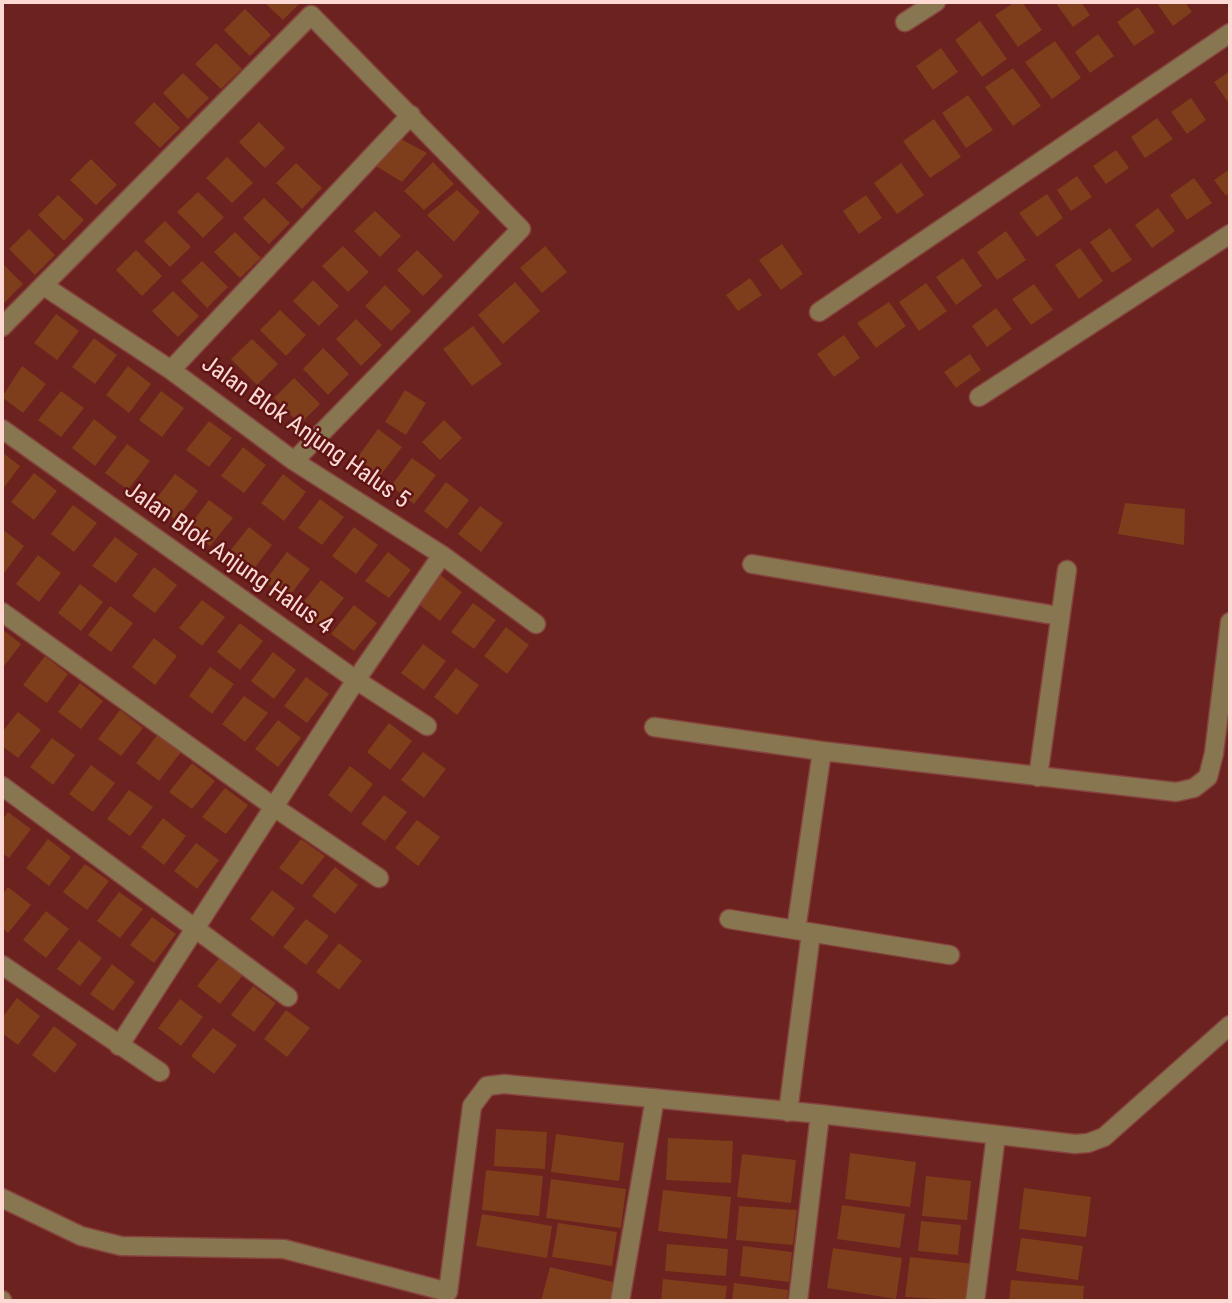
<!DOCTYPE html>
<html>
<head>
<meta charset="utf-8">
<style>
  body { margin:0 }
  #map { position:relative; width:1232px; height:1303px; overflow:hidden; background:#6c221e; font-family:"Roboto Condensed",sans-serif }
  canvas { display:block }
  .frame { position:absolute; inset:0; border:4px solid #fed9d4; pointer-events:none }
</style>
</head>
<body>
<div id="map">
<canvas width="1232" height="1303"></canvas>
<div class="frame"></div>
</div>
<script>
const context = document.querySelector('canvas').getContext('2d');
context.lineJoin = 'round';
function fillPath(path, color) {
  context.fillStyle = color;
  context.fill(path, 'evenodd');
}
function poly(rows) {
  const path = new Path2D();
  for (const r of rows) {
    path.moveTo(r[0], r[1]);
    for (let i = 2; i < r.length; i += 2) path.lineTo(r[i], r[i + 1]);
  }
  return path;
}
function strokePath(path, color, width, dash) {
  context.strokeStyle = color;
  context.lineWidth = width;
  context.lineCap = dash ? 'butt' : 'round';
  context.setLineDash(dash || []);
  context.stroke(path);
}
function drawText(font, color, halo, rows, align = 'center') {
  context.font = font + ' "Roboto Condensed",sans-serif';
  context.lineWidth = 5;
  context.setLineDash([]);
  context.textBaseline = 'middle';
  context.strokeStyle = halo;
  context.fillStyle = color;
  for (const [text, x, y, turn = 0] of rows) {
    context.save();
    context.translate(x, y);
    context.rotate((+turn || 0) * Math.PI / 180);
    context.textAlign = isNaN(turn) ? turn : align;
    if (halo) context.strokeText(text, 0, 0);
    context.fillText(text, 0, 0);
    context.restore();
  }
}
fillPath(poly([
  [264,2,301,2,283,20],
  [1015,2,1022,2,1042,30,1018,47,995,15],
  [1055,2,1081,2,1090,15,1073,27],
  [1156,2,1185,2,1192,12,1173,26],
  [1138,7,1155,32,1134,46,1117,22],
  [245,9,271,35,250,56,224,30],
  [980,21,1007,59,982,77,955,40],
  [1098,34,1114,56,1090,73,1075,52],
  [1055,41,1081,78,1052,99,1025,62],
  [216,43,242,69,221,89,195,64],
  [941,48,958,72,933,90,916,66],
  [1013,68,1041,106,1013,126,985,87],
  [1230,71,1230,105,1214,82],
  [183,73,209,98,188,119,163,93],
  [968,95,993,130,966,148,942,113],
  [1191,98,1206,120,1187,134,1171,112],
  [154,102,180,128,160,148,134,123],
  [1157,118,1173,139,1145,158,1131,137],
  [934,119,961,157,930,178,903,141],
  [259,122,285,148,265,168,239,142],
  [399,138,427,153,402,182,376,166],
  [1116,150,1129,168,1106,184,1093,166],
  [227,157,253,183,232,203,206,178],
  [91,159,117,185,96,205,70,180],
  [433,162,454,184,424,210,404,191],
  [296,163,322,188,302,209,276,183],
  [901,163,924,195,897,214,874,183],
  [1230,169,1230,193,1226,196,1214,180],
  [1077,176,1092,197,1071,211,1057,190],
  [1194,178,1212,203,1187,220,1170,195],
  [457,190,480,212,454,242,427,215],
  [198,192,224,217,203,238,177,212],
  [1047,194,1063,218,1037,237,1019,213],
  [58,195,84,220,64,241,38,215],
  [866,195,882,218,859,234,843,211],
  [264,198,290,223,269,244,243,218],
  [1158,208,1175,231,1152,248,1135,225],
  [375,211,401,236,380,257,354,231],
  [165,221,191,247,170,267,144,241],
  [1110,228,1132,260,1112,273,1090,242],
  [29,229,55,255,35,275,9,249],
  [1006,231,1026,260,997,280,977,252],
  [235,232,261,258,240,278,214,252],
  [782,244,803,274,781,290,759,260],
  [343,246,369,272,348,292,322,266],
  [545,246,567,272,542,293,520,268],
  [1080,248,1103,281,1079,299,1055,265],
  [136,250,162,276,142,296,116,270],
  [417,250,443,276,423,296,397,270],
  [963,258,982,286,956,305,936,277],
  [202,261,228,287,207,308,181,281],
  [2,263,23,284,2,305],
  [750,278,762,295,738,311,726,295],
  [313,280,339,306,319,326,293,301],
  [515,282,540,311,503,344,478,315],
  [926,283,947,311,919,331,899,302],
  [1034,284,1053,310,1031,325,1012,299],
  [385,285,411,311,391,331,365,306],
  [173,291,199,316,178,337,152,311],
  [889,302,906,326,876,348,857,323],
  [996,308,1012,329,987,347,972,326],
  [280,310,306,335,286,356,260,330],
  [56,314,79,331,57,360,34,343],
  [356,319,382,345,361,366,336,339],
  [473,326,502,364,472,386,443,349],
  [844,335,860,358,834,377,817,354],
  [94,338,117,355,95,384,72,367],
  [252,339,278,364,257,385,231,359],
  [323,348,349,374,328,395,303,369],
  [970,354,981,370,956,388,944,372],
  [22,366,46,384,23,413,2,397],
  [128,366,151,384,129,413,106,395],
  [294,378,320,404,300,424,274,398],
  [405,390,426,403,406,435,385,422],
  [61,391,84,408,61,437,38,420],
  [161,391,184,408,162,437,139,420],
  [94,419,117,437,95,466,72,448],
  [444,420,462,438,440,460,422,442],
  [209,421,232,438,209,467,186,450],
  [378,429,402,447,380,476,357,458],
  [127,444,150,461,128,490,105,473],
  [243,447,266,465,244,493,221,476],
  [2,452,20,466,2,490],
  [412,458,436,475,414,504,391,486],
  [34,473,57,491,34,520,11,502],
  [175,474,198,491,176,520,153,503],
  [283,474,306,492,284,521,261,503],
  [446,482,469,500,447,529,424,511],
  [320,499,344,517,322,545,298,528],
  [209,500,233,518,210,546,187,529],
  [1125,503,1185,509,1184,545,1118,534],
  [73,505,97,523,74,552,51,534],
  [480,506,503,523,481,552,458,534],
  [249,527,272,545,250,574,226,556],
  [354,527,378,545,356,574,332,556],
  [2,529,24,546,2,576],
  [115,537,138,554,116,583,92,566],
  [287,552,310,569,288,598,265,581],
  [388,552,411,570,389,598,365,581],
  [38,555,61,573,39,602,16,584],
  [154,567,177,585,155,613,132,596],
  [439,574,462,592,440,621,417,603],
  [321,580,344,598,321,627,298,609],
  [80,584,103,602,81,631,58,613],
  [202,600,225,617,202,646,179,628],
  [473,603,496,620,474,649,451,632],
  [354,605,377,623,354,651,331,634],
  [110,606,133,623,111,652,88,635],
  [240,623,263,641,240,670,217,652],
  [506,627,529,645,507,674,484,656],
  [2,629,21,644,2,669],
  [154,638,177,656,155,685,132,667],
  [423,644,446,661,424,690,401,673],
  [273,652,296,670,274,699,251,681],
  [45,656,68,674,47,703,23,685],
  [210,667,234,684,212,714,189,696],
  [456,668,479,685,457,715,434,697],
  [306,677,329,694,307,723,284,706],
  [80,683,103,701,81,729,58,712],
  [244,696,268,713,245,742,222,724],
  [120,710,143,728,121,756,98,739],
  [18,712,41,730,18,758,2,746,2,732],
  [278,720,301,738,278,767,255,749],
  [389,723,412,741,390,770,367,752],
  [158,734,181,752,159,781,136,763],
  [52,738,75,755,53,785,30,767],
  [423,752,446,769,424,798,401,780],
  [192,763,215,781,192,809,169,792],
  [91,765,115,783,93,812,69,794],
  [350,766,373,784,351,813,328,795],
  [225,788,248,805,226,834,202,817],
  [129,790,153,807,130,836,107,819],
  [384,795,407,812,385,841,361,824],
  [8,812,31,829,9,858,2,853,2,820],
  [163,818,186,836,164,865,141,847],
  [417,820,440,837,418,866,395,848],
  [48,839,71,857,49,886,26,868],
  [301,839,325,856,302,885,279,868],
  [196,843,219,860,197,889,174,871],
  [85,864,109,881,87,910,63,892],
  [335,867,358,885,335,914,312,896],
  [8,887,31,905,8,933,2,928,2,895],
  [272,890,295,908,273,937,250,919],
  [119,892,143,909,120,938,97,921],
  [46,911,69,929,46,958,23,940],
  [152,917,176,934,154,963,130,945],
  [306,919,329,936,306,965,283,947],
  [79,940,102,958,80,986,57,969],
  [339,943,362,961,339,990,316,972],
  [220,957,243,975,220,1004,197,986],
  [112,964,135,982,113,1011,90,994],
  [253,986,276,1003,254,1032,231,1015],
  [17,998,40,1016,18,1045,2,1033,2,1018],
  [180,999,203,1017,181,1046,158,1028],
  [286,1010,310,1028,287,1057,264,1039],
  [54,1026,77,1044,55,1073,32,1055],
  [213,1028,237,1045,214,1074,191,1056],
  [496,1129,547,1132,545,1169,494,1166],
  [556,1134,624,1143,619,1181,551,1172],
  [668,1138,733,1141,731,1183,666,1180],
  [850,1153,916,1162,910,1207,845,1199],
  [742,1154,796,1160,791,1203,737,1197],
  [486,1170,543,1176,539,1216,482,1210],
  [926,1176,971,1181,967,1220,922,1216],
  [551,1179,626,1189,621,1228,546,1218],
  [1024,1188,1091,1197,1086,1237,1019,1229],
  [663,1190,731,1197,727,1239,658,1231],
  [842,1205,905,1214,900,1248,837,1239],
  [739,1206,797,1210,793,1245,736,1240],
  [482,1214,552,1226,547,1258,476,1246],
  [921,1221,961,1225,958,1255,918,1251],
  [558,1223,617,1232,612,1266,552,1257],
  [1021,1238,1083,1246,1078,1280,1016,1271],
  [667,1244,728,1249,726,1276,665,1271],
  [743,1246,792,1252,789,1282,740,1276],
  [833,1248,902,1258,896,1299,827,1288],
  [910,1257,974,1264,970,1301,905,1297],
  [550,1267,617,1283,612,1301,541,1301],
  [663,1279,727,1286,725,1301,661,1301],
  [1011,1280,1084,1286,1083,1301,1009,1301],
  [734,1283,788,1290,787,1301,732,1301]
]), '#7e3d1b');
const minor = poly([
  [905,22,936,2],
  [44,286,171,370,294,461,442,555,536,624],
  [819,312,1230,33],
  [2,327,311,15,521,229,294,461],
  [171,370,411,115],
  [979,397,1230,234],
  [2,429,356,680,427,726],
  [752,564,1059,616],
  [2,612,274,807,379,878],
  [654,727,822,751,1176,792,1194,788,1208,777,1214,753,1230,622],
  [822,751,796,930,950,955],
  [1038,777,1067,570],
  [2,786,288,997],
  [729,919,796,930],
  [2,965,160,1072],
  [119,1046,356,680,442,555],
  [788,1112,811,933],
  [2,1198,81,1236,121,1246,284,1249,448,1292,472,1106,487,1086,504,1084,820,1114,1075,1144,1088,1143,1104,1137,1230,1025],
  [2,1300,2,1301],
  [620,1301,655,1098],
  [798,1301,820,1114],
  [975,1301,996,1135]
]);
strokePath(minor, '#86433f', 21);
strokePath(minor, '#877650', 18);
drawText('24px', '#fed9d4', '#601514', [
  ["Jalan Blok Anjung Halus 5",305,433,35],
  ["Jalan Blok Anjung Halus 4",228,559,35]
]);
</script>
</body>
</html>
